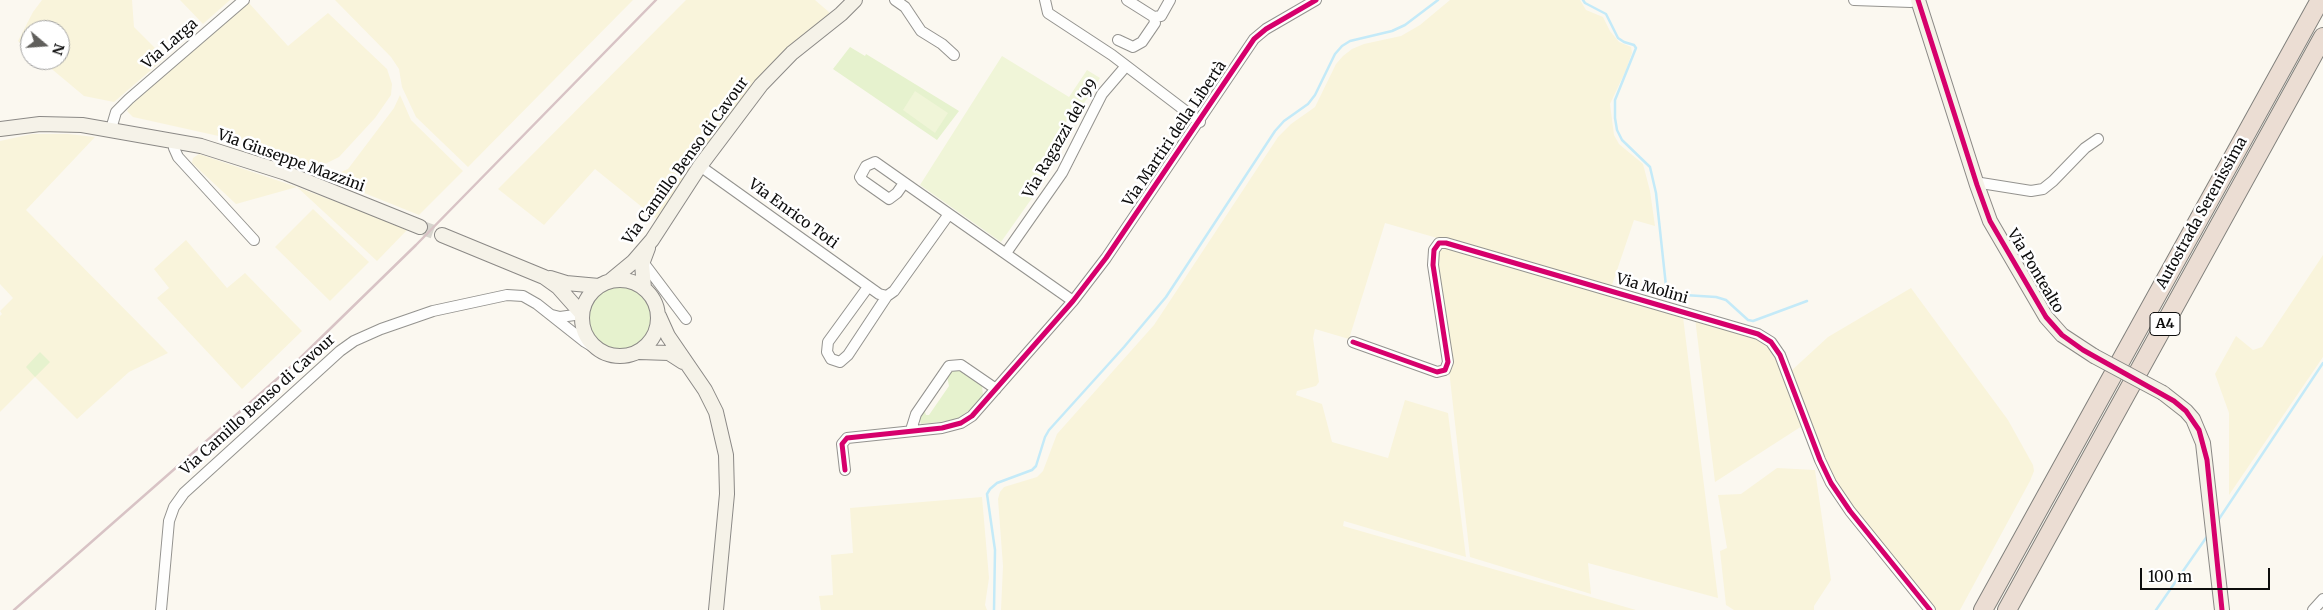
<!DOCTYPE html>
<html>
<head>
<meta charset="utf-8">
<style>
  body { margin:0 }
  #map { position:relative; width:2323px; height:610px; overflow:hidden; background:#fbf8f0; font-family:Merriweather,serif }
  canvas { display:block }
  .north { position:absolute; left:20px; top:20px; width:50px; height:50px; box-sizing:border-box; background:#fff; border:1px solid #9e9e9e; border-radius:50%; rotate:108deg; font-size:14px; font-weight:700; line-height:20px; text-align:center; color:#0d0d0d }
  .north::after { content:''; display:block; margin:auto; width:18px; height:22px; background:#605f5c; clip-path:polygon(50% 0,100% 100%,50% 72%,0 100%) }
  .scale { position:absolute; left:2140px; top:568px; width:130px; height:22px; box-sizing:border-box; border:2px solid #0d0d0d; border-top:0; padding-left:6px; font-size:15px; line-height:18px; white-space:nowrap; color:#0d0d0d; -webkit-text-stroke:4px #fff; paint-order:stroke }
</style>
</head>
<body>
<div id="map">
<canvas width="2323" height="610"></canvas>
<div class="north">N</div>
<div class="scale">100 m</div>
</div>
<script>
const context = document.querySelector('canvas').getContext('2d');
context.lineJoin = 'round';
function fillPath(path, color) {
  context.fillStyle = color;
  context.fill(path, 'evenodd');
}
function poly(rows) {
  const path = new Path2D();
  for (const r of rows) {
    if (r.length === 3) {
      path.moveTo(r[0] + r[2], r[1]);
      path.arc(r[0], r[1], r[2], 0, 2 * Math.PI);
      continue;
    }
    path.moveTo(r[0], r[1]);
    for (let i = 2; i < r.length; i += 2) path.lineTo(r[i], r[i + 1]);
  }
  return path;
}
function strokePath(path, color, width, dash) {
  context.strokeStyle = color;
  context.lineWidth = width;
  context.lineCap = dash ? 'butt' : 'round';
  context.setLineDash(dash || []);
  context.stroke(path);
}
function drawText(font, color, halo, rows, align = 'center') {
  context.font = font + ' Merriweather,serif';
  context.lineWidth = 5;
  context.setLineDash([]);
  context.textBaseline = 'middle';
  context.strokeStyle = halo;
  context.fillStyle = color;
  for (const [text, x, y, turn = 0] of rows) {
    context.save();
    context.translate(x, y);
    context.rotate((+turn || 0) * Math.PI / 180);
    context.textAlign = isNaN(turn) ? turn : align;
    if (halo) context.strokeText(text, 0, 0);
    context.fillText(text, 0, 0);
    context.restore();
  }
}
fillPath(poly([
  [42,0,132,0,134,27,165,58,114,102,84,96,41,60,60,60,60,30,30,30,30,51,18,41,33,12],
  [180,0,230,0,203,24],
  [335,0,633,0,468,167,416,117,402,87,399,69,391,57],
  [686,0,815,0,830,13,778,58,658,220,595,169,544,225,498,189],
  [1450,0,1580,0,1586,10,1603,17,1610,31,1619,42,1631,47,1632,53,1626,70,1610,104,1614,135,1619,144,1643,164,1650,191,1655,226,1634,220,1611,288,1385,223,1349,339,1315,329,1313,338,1319,382,1316,386,1297,391,1296,395,1322,404,1332,442,1388,458,1405,400,1448,413,1466,557,1344,521,1343,526,1636,610,1001,610,1003,566,998,499,1000,492,1004,487,1037,477,1043,471,1057,434,1154,325,1278,137,1291,124,1315,107,1336,64,1343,56,1352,49,1364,44,1401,36,1420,25],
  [248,2,288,46,328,13,387,69,392,84,391,95,375,118,339,157,325,164,303,163,223,137,133,117,127,111,130,106],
  [400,95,411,120,463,171,419,215,327,178,348,169,394,108],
  [32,134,68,134,95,137,26,210,168,353,129,372,77,419,35,377,0,412,0,316,2,314,0,311,13,298,0,284,0,141],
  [199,154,297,187,408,229,377,261,297,187,236,204,192,163,193,158],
  [313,209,369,262,330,301,275,247],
  [186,240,227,288,245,273,302,331,242,389,157,298,169,288,154,269],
  [1447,249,1683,317,1718,598,1588,563,1591,594,1470,557,1436,254,1440,250],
  [2323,255,2323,357,2229,495,2229,413,2215,374,2236,336,2253,350,2262,347],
  [1911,288,2008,420,2033,465,2034,471,2030,481,1960,610,1933,610,1848,505,1832,479,1791,371,1828,337],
  [1695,318,1749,335,1765,342,1774,351,1802,426,1715,482],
  [1777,468,1815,470,1831,580,1814,606,1814,610,1734,610,1726,605,1720,551,1727,548,1718,495,1741,494],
  [982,497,989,578,985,605,987,610,821,610,819,596,833,595,831,555,853,553,850,508]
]), '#f9f4db');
fillPath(poly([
  [850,47,865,56,866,54,959,111,937,140,833,69],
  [620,318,33],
  [40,352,50,362,35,377,26,367],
  [957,369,982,385,983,396,973,407,957,420,921,424,919,418,924,409,926,415,929,415,949,386,947,376,949,372]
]), '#e6f2ce');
fillPath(poly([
  [1002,56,1069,97,1087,70,1100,78,1081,108,1073,108,1046,161,1049,174,1001,242,920,185],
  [915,91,948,113,935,133,903,110]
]), '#f0f5d8');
strokePath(poly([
  [1583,0,1585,3,1606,14,1618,38,1624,42,1634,45,1636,48,1615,100,1615,118,1617,130,1622,140,1650,167,1656,193,1666,286,1684,295,1716,297,1726,300,1748,320,1753,321,1807,301],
  [2217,522,2323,363],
  [994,610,995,550,987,494,990,489,997,483,1032,470,1036,466,1045,437,1049,430,1124,347,1166,297,1275,131,1284,121,1308,104,1315,95,1335,54,1342,46,1350,41,1392,31,1405,25,1438,0],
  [2156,610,2208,535]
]), '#c4eaf8', 2.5);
strokePath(poly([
  [420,227,442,235]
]), '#d7d5ce', 14, [14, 7]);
const street = poly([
  [895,0,905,7,921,31,942,44,954,55],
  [1045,0,1048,13,1112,55,1200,122],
  [1127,0,1154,17,1161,16,1170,0],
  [1854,0,1911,2,1919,0],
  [1118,40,1133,47,1142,42,1155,23,1154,17],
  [111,129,116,112,129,99,244,0],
  [175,141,174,148,178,157,254,240],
  [700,166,879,294,887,296,894,291,949,214,1073,301],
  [904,183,897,193,889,199,862,180,860,177,866,166,875,162,949,214],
  [1977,185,1981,183,2031,191,2043,189,2053,181,2085,148,2098,139],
  [1006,253,1062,173,1102,94,1126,66],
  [640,258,686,319],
  [868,287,828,342,827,352,831,359,840,362,848,355,887,296],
  [552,315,560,317,582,314],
  [1353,342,1437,372,1445,370,1448,362,1433,265,1434,250,1439,243,1446,243,1758,334,1771,342,1780,355,1820,460,1831,483,1850,511,1930,610],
  [911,430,916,414,949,366,961,365,996,389],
  [845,470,842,444,847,438,942,428,961,423,972,416,1073,301,1106,258,1254,39,1266,29,1316,0],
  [161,610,169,521,174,507,184,493,340,351,354,341,381,329,433,311,507,295,523,296,537,304,585,342,598,350],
  [2313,610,2323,599]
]);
const secondary = poly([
  [1918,0,1977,185,1990,221,2046,317,2062,335,2094,356],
  [0,129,40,124,82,125,201,146,286,173,420,227],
  [442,235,544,277,558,287,582,314],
  [550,278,566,283,599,286],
  [620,318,38],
  [610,281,633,262,652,240,700,166,761,85,792,53,841,14,855,0],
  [644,288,642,264,648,248],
  [659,316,668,336,705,390,716,412,726,455,727,494,716,610],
  [639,352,669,353,683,362],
  [2163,393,2186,411,2193,419,2203,443,2222,610]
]);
const highway = poly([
  [1983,610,2320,0],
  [2007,610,2323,37]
]);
strokePath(street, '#94938f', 12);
strokePath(secondary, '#8b8986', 16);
strokePath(highway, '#81807c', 20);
strokePath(street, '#fefefd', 10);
strokePath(secondary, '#f5f2e8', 14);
strokePath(highway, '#ebddd3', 18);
strokePath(poly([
  [14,610,294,364,416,245,656,0]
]), '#d8c3c5', 2.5);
const secondaryBridge = poly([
  [2094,356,2163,393]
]);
strokePath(secondaryBridge, '#8b8986', 16, []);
strokePath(secondaryBridge, '#f5f2e8', 14);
strokePath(poly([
  [1918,0,1977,185,1990,221,2046,317,2062,335,2083,350,2174,401,2186,411,2199,430,2207,460,2222,610],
  [1353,342,1437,372,1445,370,1448,362,1433,265,1434,250,1439,243,1446,243,1758,334,1771,342,1780,355,1820,460,1831,483,1850,511,1930,610],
  [845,470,842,444,847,438,942,428,961,423,972,416,1073,301,1106,258,1254,39,1266,29,1316,0]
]), '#d6006c', 5);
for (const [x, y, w] of [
  [2165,324,30]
]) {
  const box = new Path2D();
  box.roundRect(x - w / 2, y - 11.5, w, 23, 4);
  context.fillStyle = '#fff';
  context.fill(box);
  strokePath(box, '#0d0d0d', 1);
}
drawText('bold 14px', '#0d0d0d', null, [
  ["A4",2165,324]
]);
drawText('15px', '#0d0d0d', '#fff', [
  ["Via Larga",170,44,-41],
  ["Via Martiri della Libertà",1175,134,-56],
  ["Via Ragazzi del '99",1061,139,-60],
  ["Via Giuseppe Mazzini",291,161,20],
  ["Via Camillo Benso di Cavour",686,161,-54],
  ["Autostrada Serenissima",2202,213,-61],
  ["Via Enrico Toti",793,214,36],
  ["Via Pontealto",2035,271,59],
  ["Via Molini",1652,289,16],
  ["Via Camillo Benso di Cavour",258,405,-42]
]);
</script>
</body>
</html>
